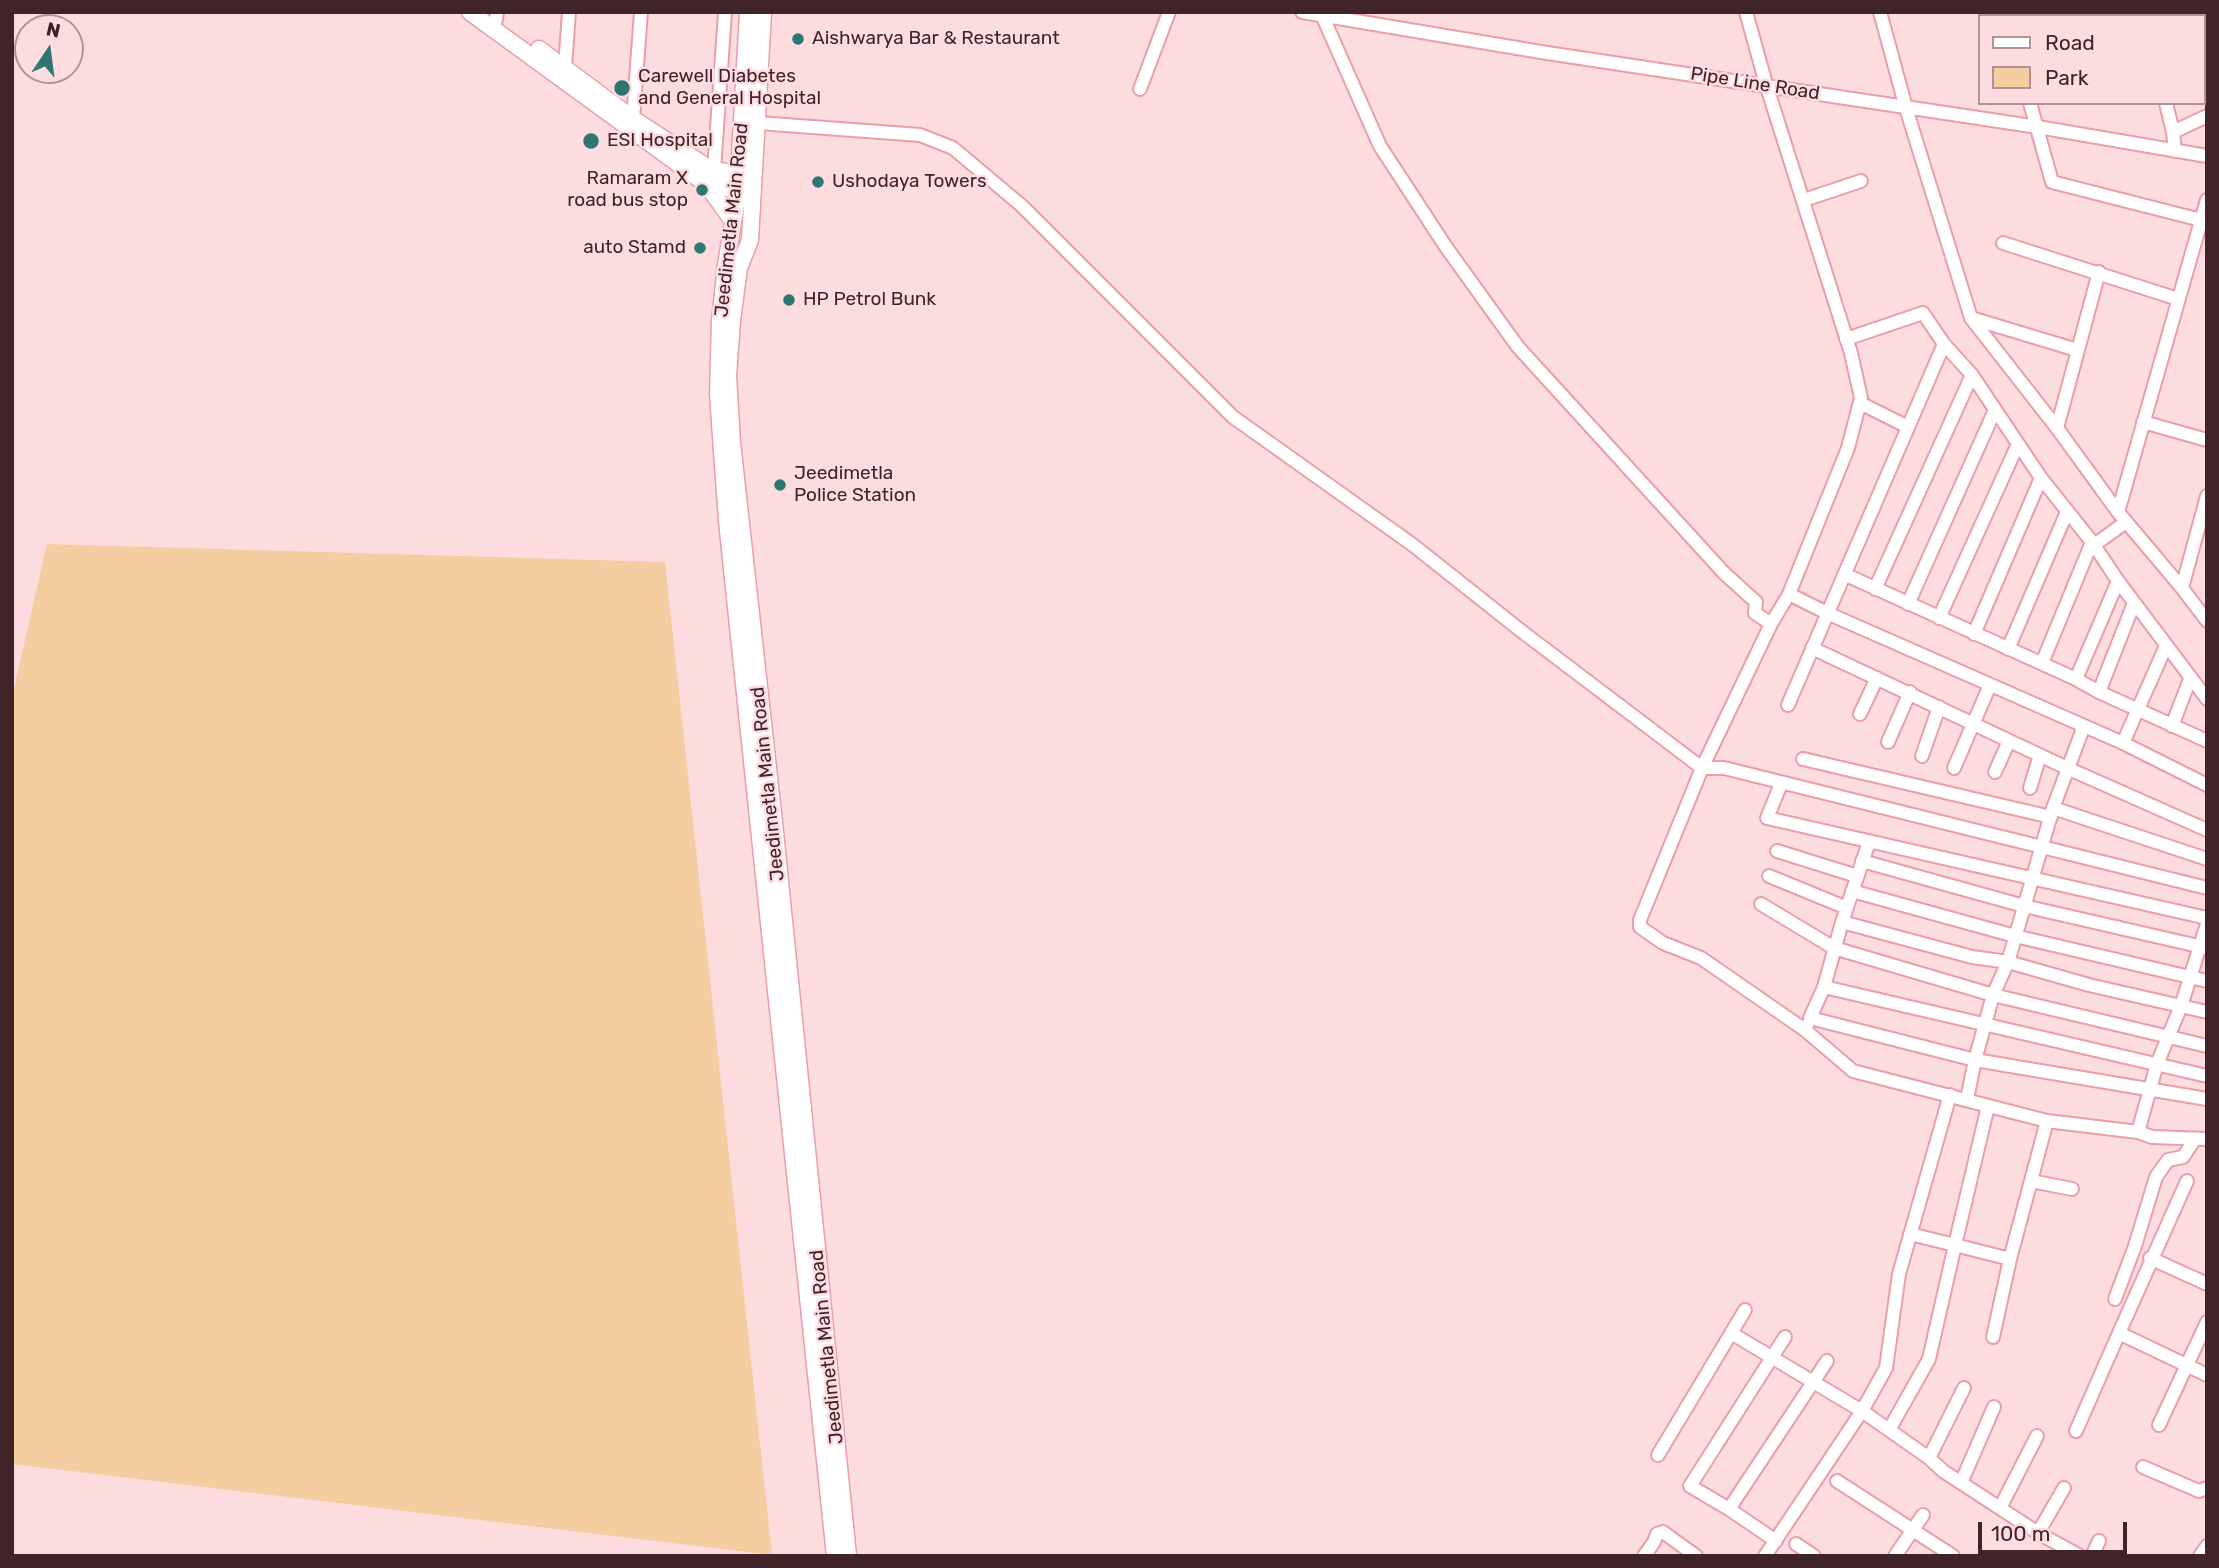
<!DOCTYPE html>
<html>
<head>
<meta charset="utf-8">
<style>
  body { margin:0 }
  #map { position:relative; width:2219px; height:1568px; overflow:hidden; background:#fddce0; font-family:Rubik,sans-serif }
  canvas { display:block }
  .frame { position:absolute; inset:0; border:14px solid #412428; pointer-events:none }
  .legend { position:absolute; left:1978px; top:14px; width:228px; height:91px; box-sizing:border-box; background:#fddce0; border:2px solid #b29296; margin:0; padding:9px 12px; list-style:none; font-size:21px; color:#412428 }
  .legend li { display:flex; align-items:center; gap:14px; height:35px }
  .legend b { width:35px; border:2px solid #b29296 }
  .north { position:absolute; left:14px; top:14px; width:70px; height:70px; box-sizing:border-box; background:#fddce0; border:2px solid #b29296; border-radius:50%; rotate:13deg; font-size:19px; font-weight:700; line-height:28px; text-align:center; color:#412428 }
  .north::after { content:''; display:block; margin:auto; width:24px; height:32px; background:#2d7672; clip-path:polygon(50% 0,100% 100%,50% 72%,0 100%) }
  .scale { position:absolute; left:1978px; top:1522px; width:149px; height:32px; box-sizing:border-box; border:4px solid #412428; border-top:0; padding-left:9px; font-size:21px; line-height:24px; white-space:nowrap; color:#412428; -webkit-text-stroke:5px #fddce0; paint-order:stroke }
</style>
</head>
<body>
<div id="map">
<canvas width="2219" height="1568"></canvas>
<div class="frame"></div>
<ul class="legend">
<li><b style="height:9px;background:#fff"></b>Road</li>
<li><b style="height:19px;background:#f4cda0"></b>Park</li>
</ul>
<div class="north">N</div>
<div class="scale">100 m</div>
</div>
<script>
const context = document.querySelector('canvas').getContext('2d');
context.lineJoin = 'round';
function fillPath(path, color) {
  context.fillStyle = color;
  context.fill(path, 'evenodd');
}
function poly(rows) {
  const path = new Path2D();
  for (const r of rows) {
    path.moveTo(r[0], r[1]);
    for (let i = 2; i < r.length; i += 2) path.lineTo(r[i], r[i + 1]);
  }
  return path;
}
function strokePath(path, color, width, dash) {
  context.strokeStyle = color;
  context.lineWidth = width;
  context.lineCap = dash ? 'butt' : 'round';
  context.setLineDash(dash || []);
  context.stroke(path);
}
function drawText(font, color, halo, rows, align = 'center') {
  context.font = font + ' Rubik,sans-serif';
  context.lineWidth = 5;
  context.setLineDash([]);
  context.textBaseline = 'middle';
  context.strokeStyle = halo;
  context.fillStyle = color;
  for (const [text, x, y, turn = 0] of rows) {
    context.save();
    context.translate(x, y);
    context.rotate((+turn || 0) * Math.PI / 180);
    context.textAlign = isNaN(turn) ? turn : align;
    if (halo) context.strokeText(text, 0, 0);
    context.fillText(text, 0, 0);
    context.restore();
  }
}
fillPath(poly([
  [47,544,665,562,772,1555,12,1464,12,697]
]), '#f4cda0');
const minor = poly([
  [1302,12,1547,53,2038,127,2207,156],
  [1746,12,1766,84,1851,353,1861,398,1848,448,1789,594],
  [1880,12,1906,108,1971,318,2057,428,2118,512,2182,588,2207,621],
  [2002,12,2003,16],
  [2142,12,2143,16],
  [1322,15,1380,146,1446,247,1518,347,1724,573,1756,602,1755,613,1771,624],
  [496,20,497,12],
  [565,67,569,12],
  [1140,89,1169,12],
  [2030,103,2052,182,2201,220],
  [2166,103,2173,132,2175,151],
  [633,119,641,12],
  [758,123,920,135,953,148,1022,206,1233,417,1413,545,1520,630,1702,768,1771,624,1789,594,1827,613,2123,743,2207,785],
  [2173,132,2207,116],
  [714,171,725,12],
  [1804,200,1861,181],
  [2003,243,2178,299],
  [1971,318,2077,350],
  [1846,339,1923,313,1944,344,1972,375,2041,478,2092,542,2118,581,2207,699],
  [1860,403,1908,427],
  [2143,422,2207,440],
  [2057,428,2099,272],
  [2118,512,2207,200],
  [2094,545,2126,522],
  [1844,574,2076,679,2099,692,2207,741],
  [2182,588,2207,496],
  [1875,589,1972,375],
  [1908,604,1995,410],
  [1939,618,2018,444],
  [1974,634,2041,478],
  [1812,648,2067,768,2207,830],
  [2008,649,2067,512],
  [2042,663,2092,542],
  [2076,679,2118,581],
  [2099,692,2134,603],
  [1788,705,1944,344],
  [1860,714,1877,678],
  [2172,726,2190,679],
  [1888,742,1910,692],
  [2123,743,2166,646],
  [1922,756,1939,707],
  [1803,759,2051,817],
  [1954,768,1990,685],
  [1995,772,2009,741],
  [1781,784,1767,818,2207,918],
  [2030,788,2040,755],
  [2053,808,2207,859],
  [1869,842,1842,922,1824,987,1810,1018,1975,1060,2207,1099],
  [1777,851,1857,876],
  [1862,861,2024,906,2207,948],
  [1769,876,1847,908],
  [1852,891,2015,936,2207,981],
  [1761,904,1834,948,1993,995,2207,1046],
  [1842,922,1972,957,2008,962,2089,985,2207,1012],
  [1824,987,2207,1076],
  [1807,1025,1805,1030,1853,1071,2047,1121,2138,1132,2152,1137,2207,1139],
  [1805,1030,1701,958,1663,943,1640,927,1640,920,1702,768,1724,768,2207,888],
  [1967,1099,1975,1060,1993,995,2008,962,2053,808,2084,726],
  [2138,1132,2157,1064,2181,1006,2207,924],
  [2031,1181,2072,1189],
  [2187,1181,2119,1333,2207,1375],
  [1910,1234,1955,1245,1988,1106],
  [2150,1258,2207,1284],
  [2115,1299,2135,1246,2156,1177,2168,1160,2183,1157,2195,1139],
  [1731,1333,1862,1411,1929,1458,1943,1471,2038,1533,2080,1556],
  [1993,1337,2010,1259],
  [2159,1425,2207,1322],
  [1889,1430,1929,1359,1955,1245,2010,1259,2047,1121],
  [2076,1431,2119,1333],
  [1658,1455,1745,1310],
  [1929,1458,1964,1388],
  [2143,1467,2199,1491,2207,1488],
  [1837,1481,1953,1556],
  [1961,1483,1994,1407],
  [2000,1508,2037,1436],
  [1729,1509,1827,1361],
  [2038,1533,2064,1488],
  [1776,1541,1729,1509,1690,1486,1785,1337],
  [1796,1544,1814,1556],
  [1644,1556,1654,1542,1657,1534,1663,1532,1696,1556],
  [1765,1556,1862,1411,1886,1368,1899,1274,1950,1095],
  [1895,1556,1923,1515],
  [2092,1556,2099,1541],
  [2200,1556,2207,1546]
]);
const major = poly([
  [470,12,706,184,746,192],
  [748,12,738,192,726,265,720,321,718,394,727,521,835,1556],
  [763,12,750,240,739,268,732,320,728,376,732,443,774,822,848,1556],
  [539,49,633,119,710,169,748,176],
  [706,184,733,221]
]);
strokePath(minor, '#e99ea8', 16);
strokePath(major, '#e99ea8', 19);
strokePath(minor, '#fff', 12);
strokePath(major, '#fff', 16);
for (const [x, y, r, color] of [
  [798,39,7,"#2d7672"],
  [622,88,9,"#2d7672"],
  [591,141,9,"#2d7672"],
  [818,182,7,"#2d7672"],
  [702,190,7,"#2d7672"],
  [700,248,7,"#2d7672"],
  [789,300,7,"#2d7672"],
  [780,485,7,"#2d7672"]
]) {
  const dot = new Path2D();
  dot.arc(x, y, r, 0, 2 * Math.PI);
  context.fillStyle = color;
  context.fill(dot);
  strokePath(dot, '#fddce0', 2.5);
}
drawText('19px', '#412428', '#fddce0', [
  ["Aishwarya Bar & Restaurant",812,39],
  ["Carewell Diabetes",638,77],
  ["and General Hospital",638,99],
  ["ESI Hospital",607,141],
  ["Ramaram X",688,179,"right"],
  ["road bus stop",688,201,"right"],
  ["Ushodaya Towers",832,182],
  ["auto Stamd",686,248,"right"],
  ["HP Petrol Bunk",803,300],
  ["Jeedimetla",794,474],
  ["Police Station",794,496]
], 'left');
drawText('19px', '#412428', '#fddce0', [
  ["Pipe Line Road",1755,84,9],
  ["Jeedimetla Main Road",732,220,-84],
  ["Jeedimetla Main Road",768,784,-96],
  ["Jeedimetla Main Road",827,1347,-96]
]);
</script>
</body>
</html>
